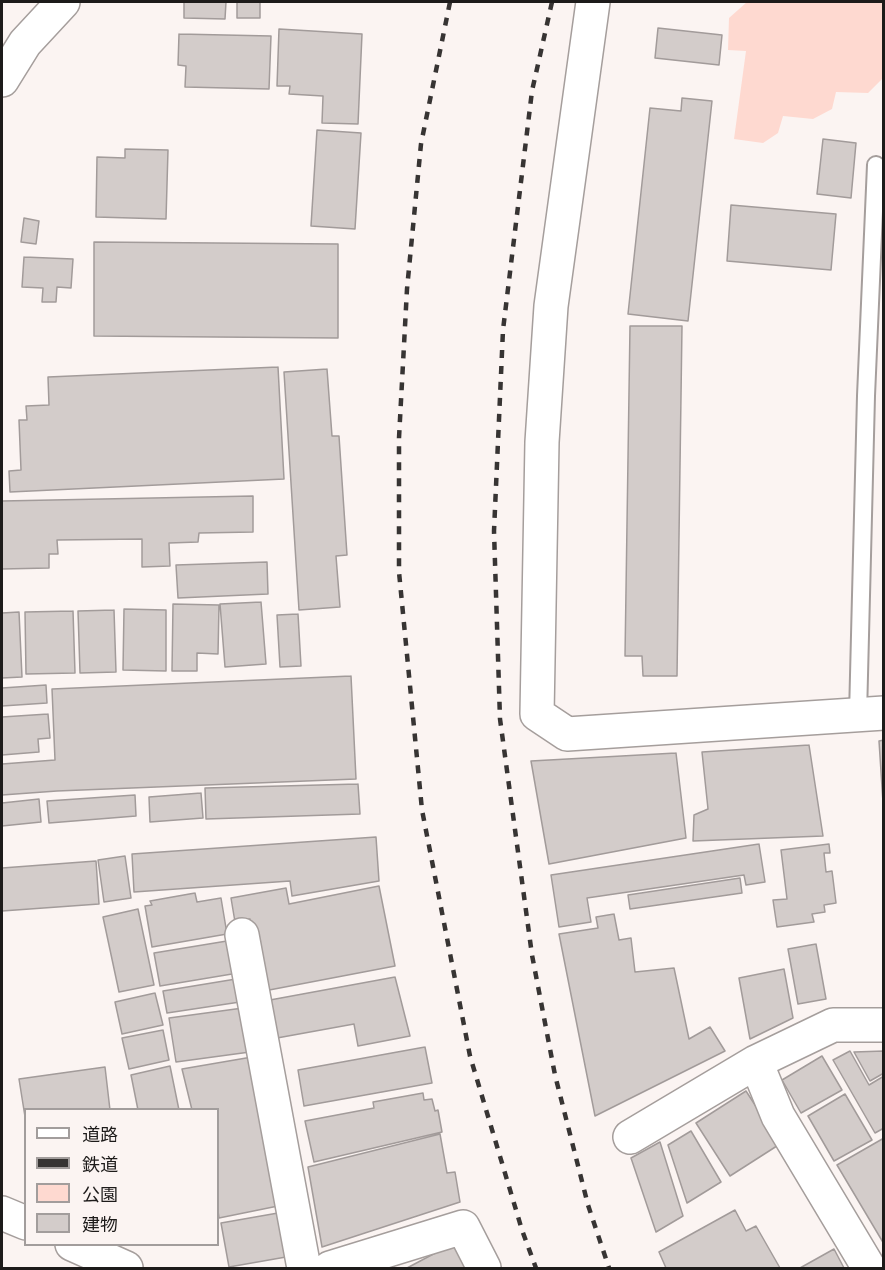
<!DOCTYPE html>
<html>
<head>
<meta charset="utf-8">
<style>
  body { margin:0 }
  #map { position:relative; width:885px; height:1270px; overflow:hidden; background:#fbf4f2; font-family:Cabin,"Noto Sans JP",sans-serif }
  canvas { display:block }
  .frame { position:absolute; inset:0; border:3px solid #1d1b1a; pointer-events:none }
  .legend { position:absolute; left:24px; top:1108px; width:195px; height:138px; box-sizing:border-box; background:#fbf4f2; border:2px solid #a29d9c; margin:0; padding:8px 10px; list-style:none; font-size:18px; color:#1d1b1a }
  .legend li { display:flex; align-items:center; gap:12px; height:30px }
  .legend b { width:30px; border:2px solid #a29d9c }
</style>
</head>
<body>
<div id="map">
<canvas width="885" height="1270"></canvas>
<div class="frame"></div>
<ul class="legend">
<li><b style="height:8px;background:#fff"></b>道路</li>
<li><b style="height:8px;background:#373433"></b>鉄道</li>
<li><b style="height:16px;background:#fed9d0"></b>公園</li>
<li><b style="height:16px;background:#d3ccca"></b>建物</li>
</ul>
</div>
<script>
const context = document.querySelector('canvas').getContext('2d');
context.lineJoin = 'round';
function fillPath(path, color) {
  context.fillStyle = color;
  context.fill(path, 'evenodd');
}
function poly(rows) {
  const path = new Path2D();
  for (const r of rows) {
    path.moveTo(r[0], r[1]);
    for (let i = 2; i < r.length; i += 2) path.lineTo(r[i], r[i + 1]);
  }
  return path;
}
function strokePath(path, color, width, dash) {
  context.strokeStyle = color;
  context.lineWidth = width;
  context.lineCap = dash ? 'butt' : 'round';
  context.setLineDash(dash || []);
  context.stroke(path);
}
fillPath(poly([
  [747,2,883,2,883,78,868,93,836,92,832,109,813,119,783,116,778,133,763,143,734,139,746,51,728,50,729,18]
]), '#fed9d0');
const building = poly([
  [184,2,226,2,225,19,184,18,184,2],
  [237,2,260,2,260,18,237,18,237,2],
  [658,28,722,35,719,65,655,58,658,28],
  [279,29,362,34,358,124,322,123,323,96,289,94,290,86,277,86,279,29],
  [179,34,271,36,269,89,185,87,186,66,178,65,179,34],
  [682,98,712,101,688,321,628,314,650,108,681,111,682,98],
  [317,130,361,133,355,229,311,226,317,130],
  [823,139,856,143,851,198,817,194,823,139],
  [125,149,168,150,166,219,96,217,97,157,125,158,125,149],
  [731,205,836,214,831,270,727,261,731,205],
  [24,218,39,221,36,244,21,242,24,218],
  [94,242,338,244,338,338,94,336,94,242],
  [24,257,73,259,71,288,57,287,56,302,42,302,43,288,22,287,24,257],
  [630,326,682,326,677,676,643,676,642,656,625,656,630,326],
  [278,367,284,479,10,492,9,471,21,470,19,420,27,420,26,406,49,405,48,377,278,367],
  [327,369,332,436,339,436,347,555,336,556,340,607,299,610,284,372,327,369],
  [253,496,253,532,199,533,198,542,169,543,170,566,142,567,142,539,57,540,58,554,49,554,49,568,2,569,2,501,253,496],
  [267,562,268,594,178,598,176,565,267,562],
  [261,602,266,664,225,667,220,604,261,602],
  [173,604,219,605,218,654,197,653,197,671,172,671,173,604],
  [124,609,166,610,166,671,123,670,124,609],
  [114,610,116,672,80,673,78,611,114,610],
  [73,611,75,673,26,674,25,612,73,611],
  [19,612,22,677,2,678,2,613,19,612],
  [298,614,301,666,280,667,277,615,298,614],
  [351,676,356,779,57,791,2,795,2,764,55,760,52,689,351,676],
  [46,685,47,703,2,706,2,688,46,685],
  [48,714,50,738,38,739,39,752,2,755,2,717,48,714],
  [884,740,884,818,879,741,884,740],
  [809,745,823,836,693,841,694,815,708,809,702,752,809,745],
  [676,753,686,838,549,864,531,761,676,753],
  [358,784,360,814,206,819,205,788,358,784],
  [201,793,203,818,150,822,149,797,201,793],
  [135,795,136,816,49,823,47,801,135,795],
  [39,799,41,822,2,826,2,803,39,799],
  [376,837,379,881,292,896,290,881,134,892,132,854,376,837],
  [759,844,765,882,746,885,744,875,587,898,591,922,559,927,551,875,759,844],
  [829,844,830,853,824,853,826,872,832,871,836,903,824,905,825,912,812,914,814,922,777,927,773,900,787,899,781,850,829,844],
  [125,856,131,898,104,902,98,860,125,856],
  [96,861,99,904,2,911,2,868,96,861],
  [740,878,742,893,630,909,628,895,740,878],
  [379,886,395,966,264,991,250,919,235,922,231,898,286,888,289,904,379,886],
  [195,893,197,902,221,898,227,934,152,947,145,906,152,905,150,901,195,893],
  [138,909,154,985,119,992,103,917,138,909],
  [614,914,619,940,631,938,635,972,674,968,689,1039,710,1027,725,1051,595,1116,559,934,598,928,596,917,614,914],
  [233,940,238,973,160,986,154,953,233,940],
  [816,944,826,999,798,1004,788,949,816,944],
  [784,969,793,1018,750,1039,739,978,784,969],
  [395,977,410,1036,358,1046,354,1024,277,1038,270,1000,395,977],
  [236,979,240,1002,167,1013,163,991,236,979],
  [155,993,163,1025,122,1034,115,1002,155,993],
  [243,1008,250,1052,176,1062,169,1018,243,1008],
  [163,1030,169,1060,129,1069,122,1038,163,1030],
  [425,1047,432,1083,304,1106,298,1070,425,1047],
  [850,1051,869,1085,884,1076,884,1128,875,1133,833,1060,850,1051],
  [884,1051,884,1073,870,1081,854,1052,884,1051],
  [822,1056,842,1090,801,1113,782,1080,822,1056],
  [252,1057,278,1206,219,1218,218,1211,218,1110,192,1110,182,1069,252,1057],
  [170,1066,179,1110,138,1110,131,1075,170,1066],
  [105,1067,110,1110,26,1110,26,1123,19,1079,105,1067],
  [746,1091,780,1144,730,1176,696,1123,746,1091],
  [423,1093,424,1100,432,1099,435,1111,438,1110,442,1132,314,1162,305,1121,374,1108,373,1102,423,1093],
  [845,1094,872,1140,834,1161,808,1116,845,1094],
  [691,1131,721,1182,687,1203,668,1145,691,1131],
  [440,1134,447,1173,455,1172,460,1202,322,1247,308,1167,440,1134],
  [884,1138,884,1244,837,1165,884,1138],
  [660,1142,683,1216,656,1232,631,1158,660,1142],
  [735,1210,746,1231,756,1226,780,1268,666,1268,659,1252,735,1210],
  [278,1213,286,1257,229,1267,221,1223,278,1213],
  [458,1241,472,1268,407,1268,458,1241],
  [834,1249,844,1268,800,1268,834,1249]
]);
fillPath(building, '#d3ccca');
strokePath(building, '#a29b9a', 1.5);
const lane = poly([
  [858,715,866,396,876,165]
]);
const street = poly([
  [593,2,551,306,542,442,537,714,567,734,884,713],
  [2,80,25,43,63,2],
  [242,935,304,1268],
  [756,1062,778,1116,869,1268],
  [630,1137,756,1062,833,1025,884,1025],
  [2,1213,26,1223],
  [72,1244,126,1268],
  [330,1268,463,1227,484,1268]
]);
strokePath(lane, '#a59e9c', 20);
strokePath(street, '#a59e9c', 36);
strokePath(lane, '#fff', 16);
strokePath(street, '#fff', 33);
strokePath(poly([
  [450,2,421,144,407,289,399,438,399,572,422,810,470,1056,522,1230,536,1268],
  [552,2,532,91,503,330,494,531,500,719,532,955,555,1075,588,1205,609,1268]
]), '#373433', 4.5, [8, 8]);
</script>
</body>
</html>
